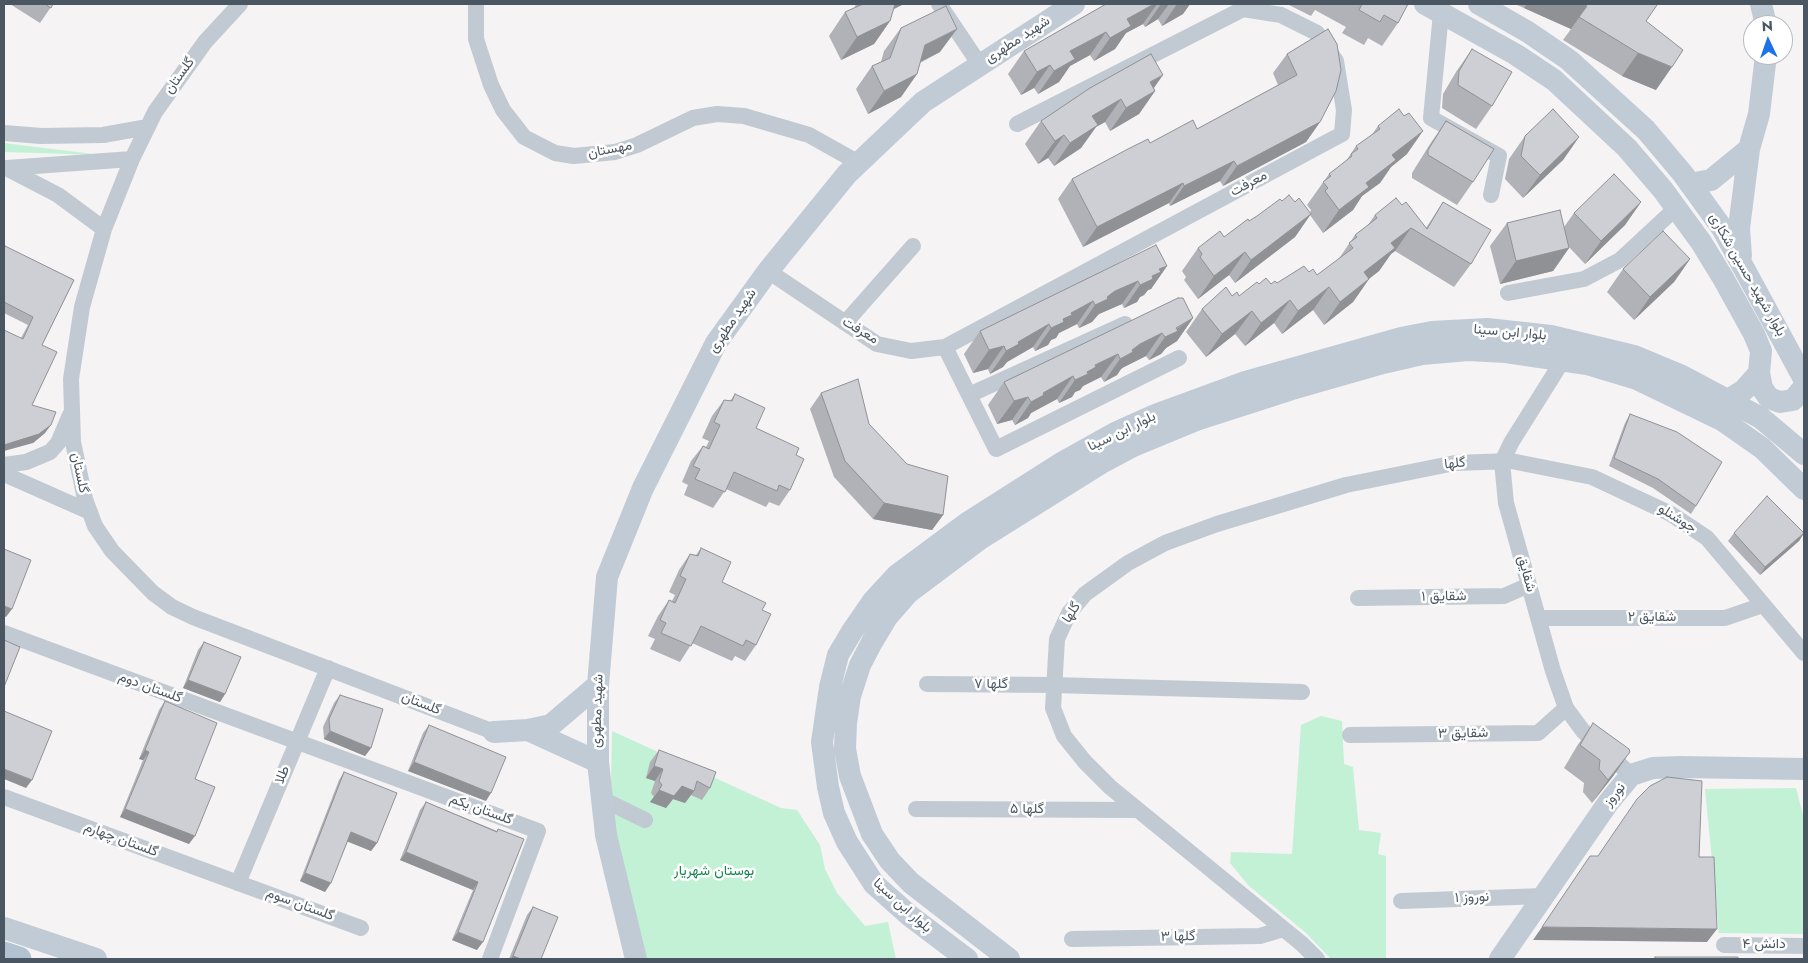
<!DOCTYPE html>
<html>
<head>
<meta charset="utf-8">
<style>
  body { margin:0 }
  #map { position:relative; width:1808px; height:963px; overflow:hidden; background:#f5f3f3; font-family:Jost,sans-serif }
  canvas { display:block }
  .frame { position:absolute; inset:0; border:5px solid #4a5661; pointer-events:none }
  .north { position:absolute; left:1743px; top:15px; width:50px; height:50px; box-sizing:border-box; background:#fff; border:1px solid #b7bbc0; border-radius:50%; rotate:357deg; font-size:14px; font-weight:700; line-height:20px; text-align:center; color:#4a5661 }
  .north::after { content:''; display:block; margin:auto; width:18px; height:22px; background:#1a73e8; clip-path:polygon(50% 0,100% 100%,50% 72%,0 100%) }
</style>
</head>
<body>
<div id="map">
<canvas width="1808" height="963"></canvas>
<div class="frame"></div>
<div class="north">N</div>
</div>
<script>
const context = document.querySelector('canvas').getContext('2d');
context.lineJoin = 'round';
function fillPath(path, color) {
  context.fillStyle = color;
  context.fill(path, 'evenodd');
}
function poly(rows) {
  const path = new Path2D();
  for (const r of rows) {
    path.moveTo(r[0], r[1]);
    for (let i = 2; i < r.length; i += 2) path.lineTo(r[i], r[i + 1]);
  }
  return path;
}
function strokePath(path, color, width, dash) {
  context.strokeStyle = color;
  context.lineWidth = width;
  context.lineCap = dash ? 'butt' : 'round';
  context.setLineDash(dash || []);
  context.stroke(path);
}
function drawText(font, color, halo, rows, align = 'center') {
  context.font = font + ' Jost,Vazirmatn,sans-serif';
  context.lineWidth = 5;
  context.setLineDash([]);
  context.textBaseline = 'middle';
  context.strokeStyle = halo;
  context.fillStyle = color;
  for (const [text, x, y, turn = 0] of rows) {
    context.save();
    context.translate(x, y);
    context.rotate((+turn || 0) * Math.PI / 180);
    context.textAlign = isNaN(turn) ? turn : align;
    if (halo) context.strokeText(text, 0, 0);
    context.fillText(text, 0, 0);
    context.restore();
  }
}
fillPath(poly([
  [4,143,101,155,4,152],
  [1321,716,1342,721,1344,764,1353,767,1359,830,1381,833,1378,854,1386,856,1386,959,1331,959,1306,933,1249,886,1230,863,1231,852,1292,854,1301,725],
  [612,731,781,808,797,810,820,845,825,869,837,893,865,926,888,922,896,959,647,959,615,838,611,783],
  [1796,788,1804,819,1804,934,1719,933,1705,789]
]), '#c3f1d5');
strokePath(poly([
  [240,4,205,42,155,112,132,159,104,229,82,307,71,379,73,442,85,499,95,526,112,551,153,593,172,607,193,617,494,732],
  [476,4,476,39,491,85,503,110,524,137,555,153,574,156,615,152,637,145,693,118,717,114,744,116,809,135,859,163],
  [939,4,980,65],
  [1441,13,1431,118,1499,156,1491,195],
  [4,133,41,136,103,135,148,127],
  [6,168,58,195,104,229],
  [7,168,132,159],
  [768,271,877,344,911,351,945,347,1342,134,1344,110,1336,61,1317,33,1281,15,1243,9,1017,124],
  [1508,293,1584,279,1620,260,1676,208],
  [845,323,913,246],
  [945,347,996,449,1179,358],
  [1563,360,1511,443,1502,462,1506,503,1553,671,1566,708,1583,731,1631,775],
  [969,395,1125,324],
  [4,465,26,462,50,452,58,443,70,415],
  [4,474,90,512],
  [1358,598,1504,596,1529,585],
  [1538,618,1725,618,1763,605],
  [4,633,538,831,490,959],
  [927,684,1054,685,1302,692],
  [1350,735,1538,733,1566,708],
  [4,797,361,928],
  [604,800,645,820],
  [916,809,1137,810],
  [238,883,328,668],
  [1401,901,1544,896],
  [1072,939,1260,936,1283,929],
  [1724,945,1804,946],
  [1317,959,1302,944,1110,787,1085,762,1064,736,1053,708,1057,639,1069,613,1085,594,1128,563,1165,543,1217,524,1346,485,1455,463,1511,461,1592,477,1671,514,1707,538,1804,653]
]), '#c1cad2', 16);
strokePath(poly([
  [1425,4,1515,54,1554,80,1627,148,1663,190,1701,242,1723,278,1754,334,1761,351,1759,373,1744,390,1727,401,1724,413],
  [1479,4,1528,32,1569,60,1646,130,1683,174,1722,228,1804,379],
  [1761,4,1766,25],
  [1690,184,1711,180,1749,149],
  [1741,256,1739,228,1749,149,1759,114,1766,55],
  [1759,373,1762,388,1769,398,1780,402,1793,400,1804,387],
  [528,730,598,762,606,835,636,959],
  [494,732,528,730,551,725,598,685],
  [598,762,598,685,607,577,643,488,716,343,768,271,847,174,923,102,1074,4],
  [4,928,96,959],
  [967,959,910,916,874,884,847,842,834,813,828,787,822,742,830,687,838,655,851,633,873,601,897,575,967,523,1063,462,1115,433,1155,415,1245,382,1401,338,1432,332,1487,329,1551,336,1634,356,1682,376,1761,418,1804,454],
  [1009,959,911,883,890,861,872,834,850,776,845,749,846,723,850,696,860,665,872,642,887,617,908,593,980,539,1103,462,1133,446,1196,420,1292,389,1383,363,1422,354,1468,350,1506,352,1587,364,1637,379,1722,420,1762,448,1804,489],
  [1500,959,1608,803,1631,775,1653,768,1680,767,1804,769]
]), '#c1cbd6', 22);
strokePath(poly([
  [4,954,19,959]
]), '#b3c2d1', 25);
fillPath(poly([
  [10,4,53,4,40,23],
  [856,4,904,4,893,9,890,21,874,44,841,60,829,36,845,12,854,9],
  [1106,4,1190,4,1183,14,1162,26,1158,19,1145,27,1143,24,1126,33,1115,49,1094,61,1090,55,1070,66,1059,82,1038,94,1034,88,1021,95,1008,74,1024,51],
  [1290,4,1408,4,1398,23,1382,46,1368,38,1364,45,1342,33,1346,27,1315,10,1311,16,1289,5],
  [1515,4,1656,4,1646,21,1656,90,1622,76,1563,40,1571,29,1524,8],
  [901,28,940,52,920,63,917,74,901,97,868,114,856,89,872,66,881,62,884,51],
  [1328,29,1320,122,1306,142,1223,186,1220,181,1170,206,1169,203,1083,247,1058,199,1072,179,1150,143,1197,129,1278,85,1273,73,1287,54],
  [1472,49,1492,106,1476,129,1442,108,1443,94,1456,72],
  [1154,88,1155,91,1139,114,1110,131,1105,122,1096,127,1081,148,1054,166,1048,158,1038,164,1025,144,1041,121],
  [1446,121,1473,182,1457,205,1412,178,1412,173,1430,144],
  [1378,126,1407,154,1391,167,1380,183,1362,196,1353,210,1323,233,1310,215,1295,237,1235,283,1229,275,1198,299,1184,280,1186,277,1182,271,1198,248,1224,237,1282,201,1295,202,1310,213,1311,210,1307,205,1329,174,1346,161,1356,146,1371,136],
  [1525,136,1579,137,1563,160,1523,198,1505,179,1509,159],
  [1443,202,1471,264,1454,287,1395,251,1391,254,1379,271,1369,279,1353,302,1324,325,1313,310,1282,334,1274,323,1245,346,1235,334,1206,357,1186,332,1202,309,1232,296,1239,296,1259,284,1271,284,1317,275,1338,260,1355,235,1368,225,1375,215,1402,205,1426,228],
  [1641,202,1625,225,1585,264,1569,247,1569,248,1553,271,1500,284,1490,246,1507,223,1564,227,1574,213],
  [4,248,74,280,42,345,32,405,45,433,33,443,21,338,28,325,4,313],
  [1690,259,1674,282,1634,320,1607,292,1623,269],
  [1167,266,1151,289,1148,290,1144,295,1140,297,1137,302,1124,308,1122,304,1099,314,1097,316,1092,322,1079,328,1077,324,1059,333,1056,338,1051,340,1048,345,1035,351,1033,347,1007,362,1003,367,990,374,988,369,973,373,964,354,980,331],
  [1193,318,1177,341,1166,348,1161,354,1149,360,1146,356,1124,367,1121,369,1117,375,1104,382,1101,377,1083,386,1080,390,1075,392,1072,397,1059,403,1057,399,1031,413,1028,418,1015,425,1012,420,997,424,988,405,1004,382],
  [821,393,869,424,943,515,932,530,873,519,834,477,810,409],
  [735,394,756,428,796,455,790,490,779,506,769,502,766,507,726,489,713,508,684,495,688,485,682,482,691,461,703,446,706,447,709,441,702,438,712,416,724,400,730,401],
  [1630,414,1696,506,1691,514,1653,488,1609,466,1625,423],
  [1734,533,1804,533,1799,541,1760,575,1728,541],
  [701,548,722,582,762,610,756,645,745,661,735,656,732,661,692,643,680,662,650,649,655,639,648,636,658,616,669,600,672,601,675,595,669,592,679,570,690,554,696,555],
  [204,642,225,694,220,702,183,688,198,650],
  [340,695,371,748,365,756,324,739,323,727,334,703],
  [165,701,195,779,189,844,120,817,143,760,139,759,159,710],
  [1593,723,1614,775,1592,803,1583,792,1584,783,1564,768,1577,746],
  [429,725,486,801,408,771,423,733],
  [659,750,710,788,702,800,691,795,685,803,673,799,666,808,650,802,654,797,651,793,655,781,646,778,650,762],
  [344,772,377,843,371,851,348,841,325,892,300,881,339,780],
  [426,802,497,831,498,829,477,950,452,940,473,890,400,860,420,810],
  [533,907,541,959,509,959,527,915]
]), '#b0b2b7');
fillPath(poly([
  [890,4,904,4,882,15],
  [967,4,1010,4,966,5],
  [1154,4,1157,4,1143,24,1126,33,1115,49,1094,61,1110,38,1127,19],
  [1161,4,1169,4,1158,19,1145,27],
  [1177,4,1190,4,1183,14,1162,26],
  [1527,4,1582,4,1587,6,1571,29,1524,8],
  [890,21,874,44,841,60,857,37],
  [957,29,940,52,908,68,925,45],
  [1106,32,1090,55,1070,66,1059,82,1038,94,1054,71,1070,51],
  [1638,53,1672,67,1656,90,1622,76],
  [1050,65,1034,88,1021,95,1037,72],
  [917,74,901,97,868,114,884,91],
  [1163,75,1149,95,1155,91,1139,114,1110,131,1126,108,1150,82],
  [1121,99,1105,122,1096,127,1081,148,1054,166,1070,143,1092,116],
  [1320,122,1306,142,1223,186,1237,166],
  [1423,131,1407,154,1391,167,1380,183,1362,196,1353,210,1323,233,1339,210,1392,155],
  [1064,135,1048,158,1038,164,1055,141],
  [1579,137,1563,160,1523,198,1540,175],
  [1234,161,1220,181,1170,206,1184,186],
  [1183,183,1169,203,1083,247,1097,227],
  [1641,202,1625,225,1585,264,1601,241],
  [1311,214,1295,237,1235,283,1251,260],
  [1411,228,1395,251,1391,254,1379,271,1348,295,1364,272,1391,243],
  [1569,248,1553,271,1500,284,1516,261],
  [1245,252,1229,275,1198,299,1214,276],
  [1690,259,1674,282,1634,320,1650,297],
  [1167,266,1151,289,1148,290,1144,295,1140,297,1137,302,1124,308,1140,285,1152,276,1159,269],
  [1369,279,1353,302,1324,325,1340,302],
  [1138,281,1122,304,1099,314,1097,316,1092,322,1079,328,1095,305,1115,291],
  [1329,287,1313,310,1282,334,1298,311],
  [1290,300,1274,323,1245,346,1261,323],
  [1093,301,1077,324,1059,333,1056,338,1051,340,1048,345,1035,351,1051,328,1071,313],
  [1252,311,1235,334,1206,357,1222,334],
  [1193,318,1177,341,1166,348,1161,354,1149,360,1165,337],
  [1049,324,1033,347,1007,362,1003,367,990,374,1006,351,1018,342],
  [1162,333,1146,356,1124,367,1121,369,1117,375,1104,382,1120,359,1140,344],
  [1004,346,988,369,973,373,989,350],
  [1118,354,1101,377,1083,386,1080,390,1075,392,1072,397,1059,403,1075,380,1087,372,1095,365],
  [1073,376,1057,399,1031,413,1028,418,1015,425,1031,402,1043,393],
  [1028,397,1012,420,997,424,1014,401],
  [51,425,45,433,33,443,4,451,4,445],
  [884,503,943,515,932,530,873,519],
  [1804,533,1799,541,1760,575,1765,567],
  [4,606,12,609,6,617,4,616],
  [188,680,225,694,220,702,183,688],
  [330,731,371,748,365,756,324,739],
  [145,750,149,752,143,760,139,759],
  [1630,752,1614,775,1592,803,1608,780],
  [414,762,491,793,486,801,408,771],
  [654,766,663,769,655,781,646,778],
  [4,769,32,780,26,788,4,779],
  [682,786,694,791,685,803,673,799,666,808,650,802,659,790],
  [125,809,195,836,189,844,120,817],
  [351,832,377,843,371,851,346,841],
  [406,852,478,882,473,890,400,860],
  [305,873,331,883,325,892,300,881],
  [1542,927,1717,929,1707,942,1533,940],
  [458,932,483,942,477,950,452,940],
  [513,956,521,959,510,959]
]), '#909195');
const building = poly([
  [45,4,53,4,51,8,45,4],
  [863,4,895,4,890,21,857,37,845,12,863,4],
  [1106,4,1154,4,1127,19,1131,26,1110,38,1106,32,1070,51,1075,59,1054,71,1050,65,1037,72,1024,51,1106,4],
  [1362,4,1408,4,1398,23,1384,15,1380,22,1359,10,1362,4],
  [1582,4,1656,4,1657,5,1646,21,1683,50,1672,67,1638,53,1579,17,1587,6,1582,4],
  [946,6,957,29,925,45,917,74,884,91,872,66,890,58,901,28,946,6],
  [1328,29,1337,44,1341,70,1336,91,1320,122,1237,166,1234,161,1184,186,1183,183,1097,227,1072,179,1126,150,1148,139,1150,143,1193,120,1197,129,1297,75,1287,54,1328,29],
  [1472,49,1512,72,1492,106,1458,85,1459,71,1472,49],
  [1151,54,1163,75,1150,82,1155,91,1126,108,1121,99,1092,116,1098,125,1070,143,1064,135,1055,141,1041,121,1090,88,1151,54],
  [1399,109,1404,116,1409,113,1423,131,1392,155,1396,160,1366,183,1369,187,1339,210,1325,191,1328,188,1323,182,1331,176,1329,174,1352,156,1351,154,1358,149,1356,146,1380,129,1378,126,1399,109],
  [1553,109,1579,137,1540,175,1521,156,1525,136,1553,109],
  [1446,121,1494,149,1473,182,1428,155,1428,150,1446,121],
  [1614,174,1641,202,1601,241,1574,213,1614,174],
  [1289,195,1295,202,1299,198,1311,214,1251,260,1245,252,1214,276,1200,257,1202,254,1198,248,1220,231,1224,237,1248,219,1249,221,1257,216,1280,199,1282,201,1289,195],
  [1396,198,1402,205,1406,202,1427,229,1443,202,1491,230,1471,264,1411,228,1391,243,1395,248,1364,272,1369,279,1340,302,1329,287,1298,311,1290,300,1261,323,1252,311,1222,334,1202,309,1226,287,1232,296,1237,292,1239,296,1257,282,1259,284,1266,278,1271,284,1275,281,1277,283,1304,266,1309,272,1313,269,1317,275,1353,248,1349,243,1357,237,1355,235,1377,218,1375,215,1396,198],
  [1560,210,1569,248,1516,261,1507,223,1560,210],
  [1663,231,1690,259,1650,297,1623,269,1663,231],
  [1156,245,1167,266,1159,269,1161,272,1152,276,1153,279,1140,285,1138,281,1115,291,1107,297,1108,299,1095,305,1093,301,1071,313,1072,315,1063,319,1064,322,1051,328,1049,324,1018,342,1019,344,1006,351,1004,346,989,350,980,331,1156,245],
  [5,246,74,280,42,345,57,352,32,405,56,412,51,425,39,434,4,445,4,330,23,339,33,317,4,302,4,248,5,246],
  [1178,298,1183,298,1193,318,1176,328,1178,331,1165,337,1162,333,1140,344,1132,350,1133,352,1120,359,1118,354,1095,365,1096,367,1087,372,1088,374,1075,380,1073,376,1043,393,1044,395,1031,402,1028,397,1014,401,1004,382,1178,298],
  [858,379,869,424,907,464,948,476,943,515,884,503,845,461,821,393,858,379],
  [735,394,765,408,756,428,799,448,796,455,804,459,790,490,779,485,777,491,734,472,725,492,695,479,700,469,693,466,703,446,709,449,720,425,714,422,724,400,732,401,735,394],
  [1630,414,1677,432,1722,462,1696,506,1658,479,1614,458,1630,414],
  [1767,496,1804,533,1765,567,1734,533,1767,496],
  [701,548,731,562,722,582,766,603,762,610,771,614,756,645,746,640,743,646,701,626,691,646,661,633,666,623,660,620,669,600,675,603,686,579,680,576,690,554,698,556,701,548],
  [4,549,31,560,12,609,4,606,4,549],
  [4,640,20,647,4,687,4,640],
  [204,642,241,657,225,694,188,680,204,642],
  [340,695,383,709,371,748,330,731,329,719,340,695],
  [165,701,217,723,195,779,215,787,195,836,125,809,149,752,145,750,165,701],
  [4,711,52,731,32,780,4,769,4,711],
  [1593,723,1629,749,1630,752,1608,780,1599,769,1600,760,1580,745,1593,723],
  [429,725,506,757,491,793,414,762,429,725],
  [659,750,716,772,710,788,697,781,694,791,682,786,674,796,659,790,662,785,659,781,663,769,654,766,659,750],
  [344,772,397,793,377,843,351,832,331,883,305,873,344,772],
  [1667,777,1702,781,1699,857,1714,857,1717,929,1542,927,1590,856,1598,856,1637,799,1650,786,1667,777],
  [426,802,497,832,498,829,524,839,483,942,458,932,478,882,406,852,426,802],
  [533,907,558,917,541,959,521,959,513,956,533,907],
  [1655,957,1738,957,1738,959,1655,959,1655,957]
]);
fillPath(building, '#cdcfd5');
strokePath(building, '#909195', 1);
drawText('14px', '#4a5661', '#fff', [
  ["شهید مطهری",1018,40,-33],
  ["گلستان",180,76,-54],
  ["مهستان",610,150,-11],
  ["معرفت",1249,184,-28],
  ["بلوار شهید حسین شکاری",1747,275,60],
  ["شهید مطهری",733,321,-56],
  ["معرفت",860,331,31],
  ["بلوار ابن سینا",1510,333,5],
  ["بلوار ابن سینا",1122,432,-26],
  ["گلها",1455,464,-6],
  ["گلستان",79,473,78],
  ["جوشنلو",1677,519,32],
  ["شقایق",1526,574,75],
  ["شقایق ۱",1444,597,-1],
  ["گلها",1072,613,-57],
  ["شقایق ۲",1652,618],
  ["گلها ۷",991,685],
  ["گلستان دوم",150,688,20],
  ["گلستان",421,704,21],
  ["شهید مطهری",598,711,-88],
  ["شقایق ۳",1463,734,-1],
  ["طلا",283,775,-68],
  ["نوروز",1615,795,-51],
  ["گلستان یکم",481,810,20],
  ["گلها ۵",1027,810],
  ["گلستان چهارم",121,840,20],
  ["نوروز ۱",1472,898,-2],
  ["گلستان سوم",300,905,20],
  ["بلوار ابن سینا",902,906,42],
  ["گلها ۳",1178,937,-1],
  ["دانش ۴",1764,945]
]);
drawText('14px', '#17864f', '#fff', [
  ["بوستان شهریار",714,872]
]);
</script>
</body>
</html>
